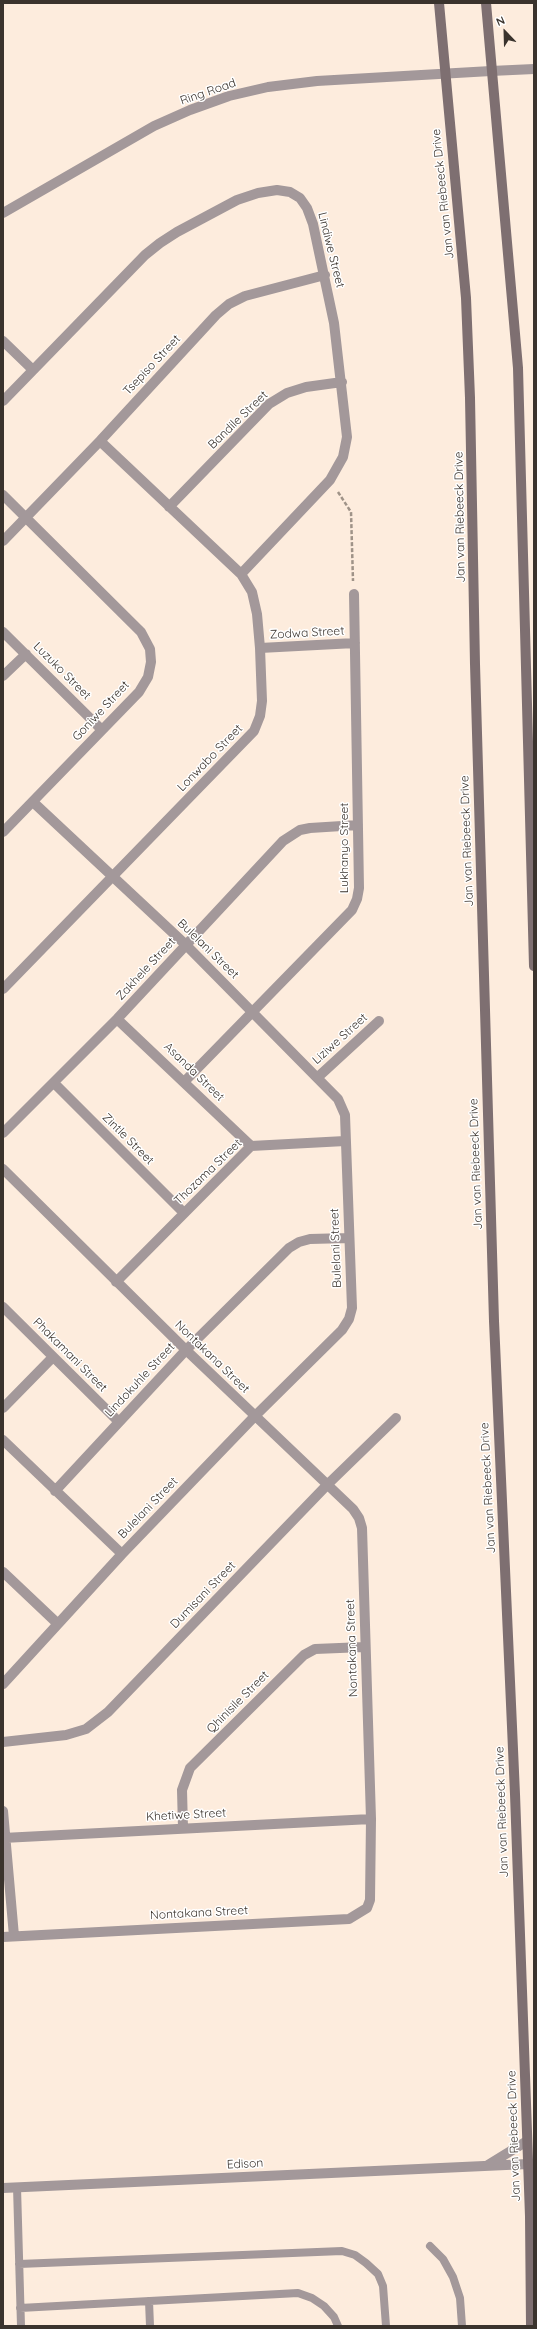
<!DOCTYPE html>
<html>
<head>
<meta charset="utf-8">
<style>
  body { margin:0 }
  #map { position:relative; width:537px; height:2329px; overflow:hidden; background:#fdecdd; font-family:Quicksand,sans-serif }
  canvas { display:block }
  .frame { position:absolute; inset:0; border:4px solid #3a332d; pointer-events:none }
  .north { position:absolute; left:485px; top:12px; width:40px; height:40px; -webkit-text-stroke:3px #fff; paint-order:stroke; rotate:337deg; font-size:11px; font-weight:700; line-height:16px; text-align:center; color:#3a332d }
  .north::after { content:''; display:block; margin:auto; width:14px; height:18px; background:#3a332d; clip-path:polygon(50% 0,100% 100%,50% 72%,0 100%) }
</style>
</head>
<body>
<div id="map">
<canvas width="537" height="2329"></canvas>
<div class="frame"></div>
<div class="north">N</div>
</div>
<script>
const context = document.querySelector('canvas').getContext('2d');
context.lineJoin = 'round';
function poly(rows) {
  const path = new Path2D();
  for (const r of rows) {
    path.moveTo(r[0], r[1]);
    for (let i = 2; i < r.length; i += 2) path.lineTo(r[i], r[i + 1]);
  }
  return path;
}
function strokePath(path, color, width, dash) {
  context.strokeStyle = color;
  context.lineWidth = width;
  context.lineCap = dash ? 'butt' : 'round';
  context.setLineDash(dash || []);
  context.stroke(path);
}
function drawText(font, color, halo, rows, align = 'center') {
  context.font = font + ' Quicksand,sans-serif';
  context.lineWidth = 3;
  context.setLineDash([]);
  context.textBaseline = 'middle';
  context.strokeStyle = halo;
  context.fillStyle = color;
  for (const [text, x, y, turn = 0] of rows) {
    context.save();
    context.translate(x, y);
    context.rotate((+turn || 0) * Math.PI / 180);
    context.textAlign = isNaN(turn) ? turn : align;
    if (halo) context.strokeText(text, 0, 0);
    context.fillText(text, 0, 0);
    context.restore();
  }
}
strokePath(poly([
  [338,492,351,512,353,581]
]), '#9f9388', 2.5, [4, 2]);
strokePath(poly([
  [17,2187,21,2326],
  [430,2246,443,2259,453,2277,460,2298,462,2326],
  [19,2264,342,2251,355,2255,366,2263,378,2274,383,2286,386,2326],
  [149,2301,150,2326],
  [20,2308,298,2293,312,2298,324,2306,334,2317,338,2326]
]), '#a3989a', 8);
strokePath(poly([
  [491,71,534,69],
  [3,341,33,370],
  [3,401,145,255,160,243,177,232,237,200,258,193,277,190,290,192,300,198,307,208,313,224,334,323,347,437,343,457,330,480,241,574],
  [3,495,141,632,150,649,151,662,148,677,139,692,3,832],
  [169,507,269,404,287,393,306,387,342,382],
  [3,541,100,441,216,315,229,304,245,296,325,275],
  [3,632,102,730],
  [260,648,355,643],
  [3,676,26,654],
  [3,989,254,731,260,716,262,701,260,648,257,614,252,592,241,574,100,441],
  [117,1019,251,1146],
  [318,1077,379,1021],
  [185,1081,352,910,357,899,359,888,354,594],
  [54,1083,184,1213],
  [3,1133,117,1019,283,841,300,830,310,828,358,825],
  [3,1169,186,1350,353,1509,359,1518,362,1528,371,1819,370,1900,367,1908,349,1919,3,1937],
  [116,1282,251,1146,345,1141],
  [3,1307,119,1422],
  [3,1408,53,1357],
  [3,1440,122,1554],
  [55,1491,186,1350,289,1248,299,1242,310,1239,348,1238],
  [3,1572,58,1624],
  [3,1684,122,1554,254,1417,342,1330,349,1319,352,1308,345,1115,338,1099,186,945,33,802],
  [3,1742,66,1735,86,1729,108,1712,327,1485,396,1418],
  [3,1811,14,1936],
  [183,1828,182,1790,190,1768,304,1655,315,1649,364,1647],
  [3,1838,371,1819],
  [488,2165,527,2141],
  [3,2188,528,2164]
]), '#a3989a', 10);
strokePath(poly([
  [3,213,154,126,190,110,229,96,268,87,317,81,491,71]
]), '#a3989a', 10);
strokePath(poly([
  [439,3,466,298,470,398,475,664,494,1321,515,1794,530,2216,531,2326],
  [486,3,518,368,534,966]
]), '#7e6f71', 10);
drawText('12px', '#3a332d', '#fff', [
  ["Ring Road",208,92,-19],
  ["Jan van Riebeeck Drive",443,194,-96],
  ["Lindiwe Street",331,250,76],
  ["Tsepiso Street",152,365,-47],
  ["Bandile Street",238,420,-44],
  ["Jan van Riebeeck Drive",460,517,-91],
  ["Zodwa Street",307,633,-3],
  ["Luzuko Street",62,671,45],
  ["Goniwe Street",101,711,-47],
  ["Lonwabo Street",210,758,-46],
  ["Jan van Riebeeck Drive",467,841,-92],
  ["Lukhanyo Street",344,848,-90],
  ["Bulelani Street",208,949,44],
  ["Zakhele Street",146,969,-47],
  ["Liziwe Street",340,1039,-42],
  ["Asanda Street",194,1072,44],
  ["Zintle Street",128,1139,45],
  ["Jan van Riebeeck Drive",476,1164,-92],
  ["Thozama Street",208,1172,-44],
  ["Bulelani Street",336,1248,-92],
  ["Phakamani Street",70,1355,45],
  ["Nontakana Street",212,1357,44],
  ["Lindokuhle Street",140,1380,-47],
  ["Jan van Riebeeck Drive",488,1488,-93],
  ["Bulelani Street",148,1508,-46],
  ["Dumisani Street",203,1595,-46],
  ["Nontakana Street",352,1648,-92],
  ["Qhinisile Street",238,1702,-45],
  ["Jan van Riebeeck Drive",502,1812,-92],
  ["Khetiwe Street",186,1815,-3],
  ["Nontakana Street",199,1913,-3],
  ["Jan van Riebeeck Drive",514,2136,-92],
  ["Edison",245,2164,-3]
]);
</script>
</body>
</html>
